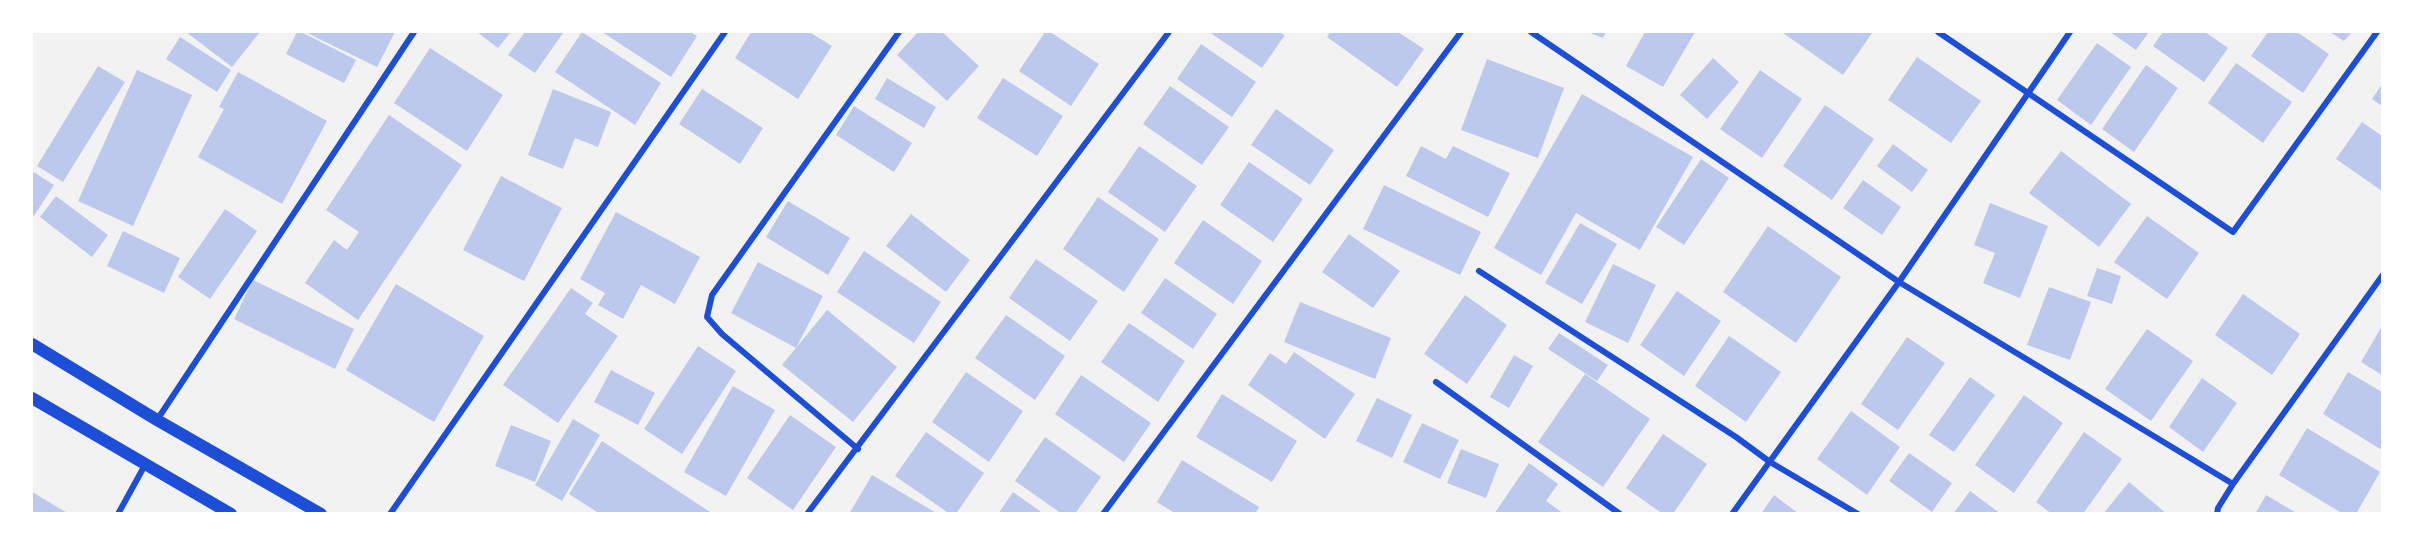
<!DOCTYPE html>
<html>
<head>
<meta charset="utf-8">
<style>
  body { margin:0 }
  #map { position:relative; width:2414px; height:545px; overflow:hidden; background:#f2f2f2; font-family:"Alegreya Sans",sans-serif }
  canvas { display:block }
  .frame { position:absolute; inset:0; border:33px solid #fff; pointer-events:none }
</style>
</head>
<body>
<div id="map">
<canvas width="2414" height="545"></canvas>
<div class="frame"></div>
</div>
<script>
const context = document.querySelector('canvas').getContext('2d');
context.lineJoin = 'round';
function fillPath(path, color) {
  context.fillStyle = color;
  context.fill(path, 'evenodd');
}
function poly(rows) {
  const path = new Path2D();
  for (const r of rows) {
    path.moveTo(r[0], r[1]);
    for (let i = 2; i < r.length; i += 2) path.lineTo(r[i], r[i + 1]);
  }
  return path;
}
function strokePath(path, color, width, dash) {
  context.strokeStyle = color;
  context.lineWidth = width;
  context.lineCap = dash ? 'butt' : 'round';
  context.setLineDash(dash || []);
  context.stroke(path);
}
fillPath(poly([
  [186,32,260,32,232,67],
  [297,32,301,32,356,60,344,83,286,54],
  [305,32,395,32,377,67],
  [477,32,511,32,498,48],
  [525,32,560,32,563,33,535,73,508,55],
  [582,32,661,83,635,125,555,72],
  [602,32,690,32,697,36,671,77],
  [751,32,809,32,832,46,798,99,735,58],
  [918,32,942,32,979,66,947,101,897,55],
  [1045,32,1050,32,1099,64,1071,106,1019,71],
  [1209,32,1279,32,1285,35,1262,68],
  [1330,32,1398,32,1424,49,1397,87,1327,37],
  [1588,32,1606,32,1603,38],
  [1645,32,1695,32,1663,87,1626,66],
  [1784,32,1870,32,1872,33,1843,75,1783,33],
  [2110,32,2149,32,2136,50],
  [2163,32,2205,32,2228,48,2204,82,2153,46],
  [2268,32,2297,32,2329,54,2303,93,2251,56],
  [2330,32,2352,32,2344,41],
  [180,37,231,70,217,92,166,59],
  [2097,43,2131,67,2091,125,2057,100],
  [1201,44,1256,82,1232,117,1177,79],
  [430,48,503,95,467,151,394,103],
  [1917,57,1981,101,1951,143,1888,100],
  [1713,58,1739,82,1707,119,1680,95],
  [1487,59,1564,88,1538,158,1461,130],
  [2236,63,2292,102,2263,143,2208,103],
  [2146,65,2178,88,2134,152,2102,129],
  [98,66,125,82,63,182,37,166],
  [137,70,192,95,133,226,78,201],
  [1760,70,1802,99,1762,158,1720,129],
  [238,72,327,121,282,204,198,157,224,109,219,107],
  [887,78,936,107,924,128,875,99],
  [1003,78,1063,116,1037,156,977,118],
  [2382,84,2382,106,2372,99],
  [1170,86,1229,127,1202,165,1143,124],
  [553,89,611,112,598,147,575,138,563,169,528,155],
  [702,89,763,128,740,164,679,124],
  [1582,94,1693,157,1640,250,1576,213,1541,275,1494,248],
  [1825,105,1874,139,1832,200,1783,166],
  [854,106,912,143,894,172,836,135],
  [1276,109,1334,150,1310,185,1251,145],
  [389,115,462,165,358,320,305,283,334,240,347,250,359,232,326,210],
  [2362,122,2382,136,2382,191,2336,159],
  [1893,144,1928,170,1912,192,1877,166],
  [1139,146,1197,186,1165,232,1108,192],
  [1421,146,1446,159,1453,146,1510,173,1488,217,1406,176],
  [2061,151,2131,204,2099,247,2029,193],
  [1701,159,1729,178,1684,245,1656,227],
  [1249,162,1303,199,1273,242,1220,205],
  [32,171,54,185,34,216,32,214],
  [501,176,562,208,524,281,463,250],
  [1863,180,1901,207,1882,235,1843,208],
  [1384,185,1481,232,1460,275,1363,229],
  [56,196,108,235,92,257,40,217],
  [1098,197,1159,239,1124,292,1063,249],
  [788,201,850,238,828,275,766,237],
  [1990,203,2048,226,2020,298,1983,283,1995,253,1974,245],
  [225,209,257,231,210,299,178,277],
  [616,212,700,257,675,304,641,285,623,319,598,305,605,293,580,279],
  [911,214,970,260,946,292,886,246],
  [2147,216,2199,253,2167,299,2114,262],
  [1203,220,1262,261,1233,304,1174,263],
  [1580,223,1617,244,1582,304,1545,283],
  [1768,226,1841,277,1796,343,1723,292],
  [123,231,180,258,164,293,107,266],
  [1349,234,1400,271,1373,308,1322,272],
  [864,251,941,302,914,343,837,292],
  [1036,259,1098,301,1070,341,1009,298],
  [758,262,823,296,796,348,731,313],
  [1613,264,1656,285,1628,343,1585,322],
  [2097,268,2121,276,2112,304,2087,296],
  [1165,278,1217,314,1193,349,1141,313],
  [253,280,354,329,335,369,234,319],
  [396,284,484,336,434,422,346,370],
  [2049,287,2091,302,2070,360,2027,345],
  [571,288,593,303,585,314,618,336,558,423,503,385],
  [1677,291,1721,321,1684,376,1640,345],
  [2243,294,2300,334,2272,375,2215,335],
  [1465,295,1507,325,1467,384,1424,354],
  [1300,302,1391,338,1375,379,1284,342],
  [827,310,897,367,853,422,782,365],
  [1006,315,1065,356,1035,400,975,358],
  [1129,323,1185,361,1158,402,1101,362],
  [2382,326,2382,375,2361,362],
  [2147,329,2193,361,2151,421,2105,389],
  [1559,333,1608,365,1597,381,1548,349],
  [1729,336,1781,372,1746,422,1695,386],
  [1907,337,1945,363,1898,430,1861,404],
  [698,346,736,371,682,454,644,429],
  [1294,352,1355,394,1325,439,1248,385,1270,353,1286,364],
  [1514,355,1533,366,1509,408,1490,397],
  [611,370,655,393,638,425,594,402],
  [966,372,1023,411,989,462,932,422],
  [2348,372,2382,392,2382,450,2323,414],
  [1585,374,1650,419,1603,487,1538,442],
  [1081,375,1151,423,1124,462,1055,414],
  [1970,377,1995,395,1954,452,1929,435],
  [2202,378,2237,403,2203,452,2169,427],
  [733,386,775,410,726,496,684,472],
  [1222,394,1297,441,1272,482,1196,437],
  [2024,395,2063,423,2014,493,1975,465],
  [1377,398,1412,415,1392,458,1356,441],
  [1851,411,1900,447,1867,495,1817,459],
  [790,415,836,447,793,510,747,478],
  [573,419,600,435,562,501,535,485],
  [1422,423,1459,440,1440,479,1403,462],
  [511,425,551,441,535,482,495,466],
  [2307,428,2380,472,2356,514,2343,514,2279,475],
  [926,432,984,473,956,514,950,514,895,476],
  [2084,432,2122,459,2083,514,2052,514,2036,502],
  [1663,434,1707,464,1673,514,1663,514,1626,488],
  [1045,437,1101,477,1075,514,1062,514,1015,481],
  [602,441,713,514,600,514,569,494],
  [1461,449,1499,464,1486,498,1447,483],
  [1909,453,1952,483,1932,512,1889,481],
  [1182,460,1259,507,1255,514,1176,514,1157,502],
  [1529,463,1558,484,1546,501,1564,514,1494,514],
  [872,475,938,514,849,514],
  [2129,482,2167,514,2103,514],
  [1970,491,2001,514,1953,514],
  [32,492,69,514,32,514],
  [1013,492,1044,514,998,514],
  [1774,495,1799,514,1761,514],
  [2266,495,2298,514,2255,514]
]), '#bdc9ec');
strokePath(poly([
  [1531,32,1899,282,2233,484,2382,276],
  [1938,32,2233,232,2377,32],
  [1479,271,1736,437,1770,462,1858,514],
  [1436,382,1620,514],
  [157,420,414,32],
  [858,449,722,334,707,317,712,295,899,32],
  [118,514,145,465],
  [390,514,725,32],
  [807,514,1169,32],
  [1103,514,1461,32],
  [1732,514,1899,282,2070,32],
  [2217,514,2218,508,2233,484]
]), '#1d4ed8', 6);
strokePath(poly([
  [32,344,157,420,321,514],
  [32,398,231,514]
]), '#1d4ed8', 12);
</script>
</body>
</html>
